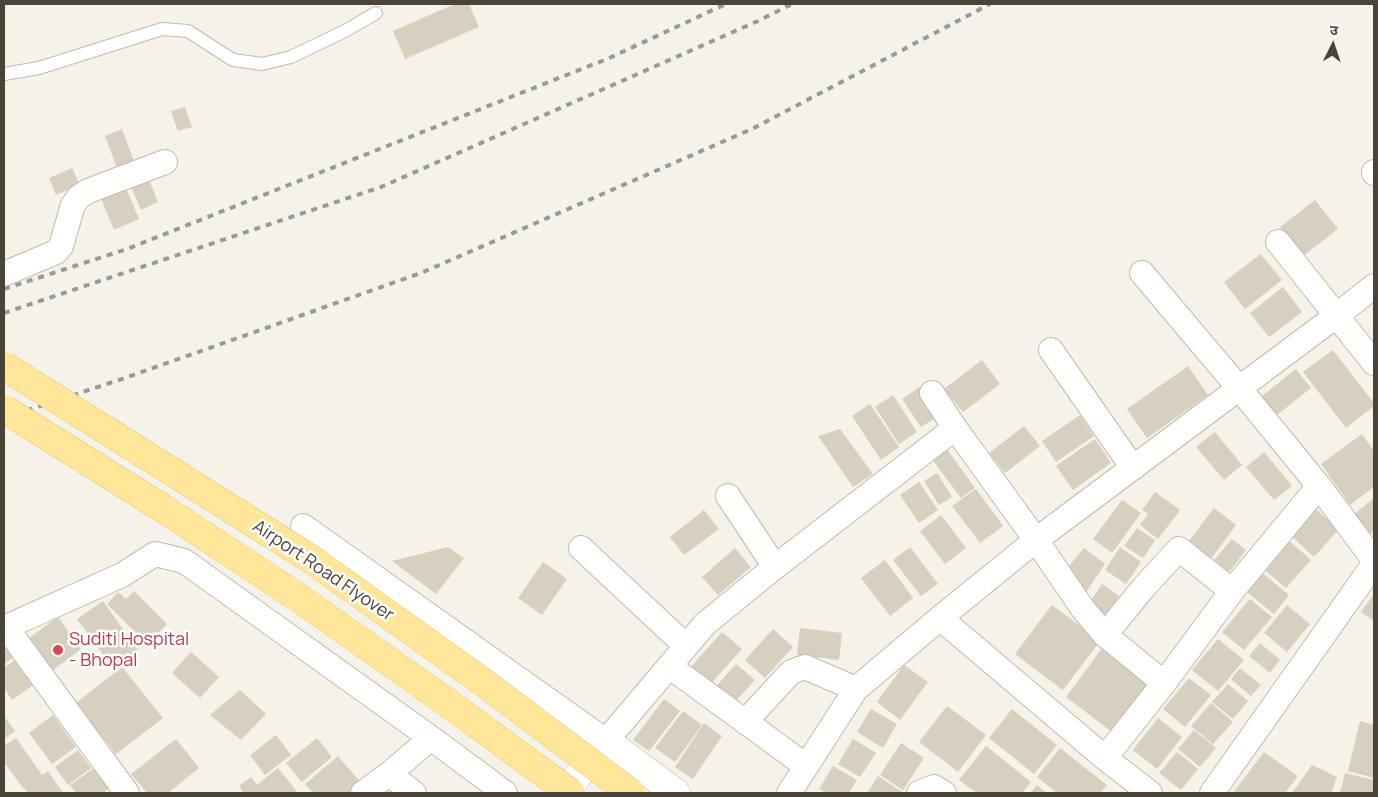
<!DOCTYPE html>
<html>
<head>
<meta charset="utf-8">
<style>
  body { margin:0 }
  #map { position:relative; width:1378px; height:797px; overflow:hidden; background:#f5f2ea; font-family:Manrope,"Noto Sans Devanagari",sans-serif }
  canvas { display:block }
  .frame { position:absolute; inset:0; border:5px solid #4a4338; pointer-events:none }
  .north { position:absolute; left:1308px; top:20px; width:50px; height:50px; -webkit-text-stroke:4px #fff; paint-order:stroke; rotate:4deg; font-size:14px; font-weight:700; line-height:20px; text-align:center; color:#4a4338 }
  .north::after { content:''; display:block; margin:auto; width:18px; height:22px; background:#4a4338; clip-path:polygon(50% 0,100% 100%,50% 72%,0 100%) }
</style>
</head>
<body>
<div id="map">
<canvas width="1378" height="797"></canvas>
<div class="frame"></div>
<div class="north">उ</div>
</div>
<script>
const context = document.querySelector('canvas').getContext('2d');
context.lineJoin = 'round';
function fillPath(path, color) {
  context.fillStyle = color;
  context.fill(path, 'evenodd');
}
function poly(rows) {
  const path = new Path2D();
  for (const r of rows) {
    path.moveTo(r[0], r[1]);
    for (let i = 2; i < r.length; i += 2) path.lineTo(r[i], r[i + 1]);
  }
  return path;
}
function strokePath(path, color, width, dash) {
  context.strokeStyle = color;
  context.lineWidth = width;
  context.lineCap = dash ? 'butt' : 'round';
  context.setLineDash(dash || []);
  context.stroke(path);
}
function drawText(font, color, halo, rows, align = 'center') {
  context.font = font + ' Manrope,sans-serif';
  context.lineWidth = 5;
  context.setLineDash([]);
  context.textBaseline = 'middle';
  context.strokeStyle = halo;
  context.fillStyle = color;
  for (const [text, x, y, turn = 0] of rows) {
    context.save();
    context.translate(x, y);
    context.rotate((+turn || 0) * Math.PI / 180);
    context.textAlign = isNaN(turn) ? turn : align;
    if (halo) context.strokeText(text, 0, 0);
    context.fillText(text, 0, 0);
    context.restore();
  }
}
fillPath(poly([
  [455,4,469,4,479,27,405,59,393,31],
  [185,107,192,127,178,131,171,111],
  [122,129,137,169,120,176,105,136],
  [72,168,80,185,56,195,49,178],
  [147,175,158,202,141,210,129,182],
  [124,183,139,219,114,230,99,194],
  [1315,200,1338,229,1303,256,1280,227],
  [1261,254,1282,280,1245,309,1224,282],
  [1283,287,1302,312,1269,337,1250,313],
  [1333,350,1374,403,1374,406,1346,428,1303,372],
  [982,360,1000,384,963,412,944,389],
  [1188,366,1208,395,1147,438,1127,409],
  [1296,369,1311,388,1277,415,1262,396],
  [921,386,940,415,921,427,902,399],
  [893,395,917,432,899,444,875,407],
  [870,404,899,447,881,460,852,416],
  [1080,415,1094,436,1056,462,1042,441],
  [1024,426,1040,446,1005,473,989,453],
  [840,429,873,474,853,487,818,436],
  [1215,432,1242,465,1224,480,1196,447],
  [1362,434,1374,451,1374,487,1350,505,1321,464],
  [1095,439,1111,463,1073,490,1056,466],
  [946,448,975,488,961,498,932,459],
  [1264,452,1292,486,1274,500,1246,467],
  [937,473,952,497,939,505,924,481],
  [919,482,938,510,919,523,900,495],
  [976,489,1003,526,980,543,952,506],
  [1155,492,1180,510,1158,539,1140,525,1148,514,1142,510],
  [1374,498,1374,530,1369,535,1353,515],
  [1122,500,1141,513,1112,553,1093,539],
  [1311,505,1339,529,1314,557,1287,532],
  [1214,508,1236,525,1208,563,1185,546],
  [704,510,719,529,684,555,670,537],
  [941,515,966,548,945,564,920,531],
  [1137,528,1155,540,1143,558,1124,546],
  [1285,537,1311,560,1286,588,1259,565],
  [1232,539,1246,550,1229,572,1214,560],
  [448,547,464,558,436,594,392,561],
  [910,547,938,584,921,596,893,560],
  [1120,547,1141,562,1126,584,1105,570],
  [735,548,751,567,718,595,702,577],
  [1084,548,1105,564,1084,595,1063,573],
  [885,560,913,598,890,616,861,578],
  [543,562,567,579,542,615,518,598],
  [1260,571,1289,595,1274,614,1244,590],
  [1102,584,1119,596,1104,618,1087,606],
  [134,591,167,624,147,644,107,604,118,592,126,599],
  [1374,594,1374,621,1361,612],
  [1250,599,1272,617,1244,650,1222,632],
  [103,601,138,650,113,668,77,619],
  [1052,605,1100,641,1063,690,1015,654],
  [1287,605,1310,624,1287,652,1264,633],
  [58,617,81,649,52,671,28,639],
  [800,628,842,633,839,660,797,655],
  [773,629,793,647,765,678,745,660],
  [722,632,742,649,708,687,688,670],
  [4,639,16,656,4,664],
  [1218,639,1244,660,1218,691,1192,670],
  [1260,643,1280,660,1270,673,1249,656],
  [1103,647,1150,681,1112,732,1066,697],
  [191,652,219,677,200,698,172,673],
  [16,659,35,684,12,700,4,688,4,668],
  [736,664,755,680,731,706,713,690],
  [904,665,928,682,900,720,877,702],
  [122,667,163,718,116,754,76,703],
  [1240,668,1261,685,1251,696,1231,679],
  [1189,678,1211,695,1185,727,1163,709],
  [1228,684,1248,701,1233,719,1212,702],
  [240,690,266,714,241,740,210,715],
  [664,699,680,711,649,751,633,740],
  [1211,703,1233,722,1213,744,1191,726],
  [947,706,986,735,958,772,919,742],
  [871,709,897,724,883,748,857,732],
  [1012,709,1057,745,1034,774,989,738],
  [683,711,702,725,675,762,655,748],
  [53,715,76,747,52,764,29,733],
  [4,716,15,731,4,739],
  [1158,718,1182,737,1157,769,1133,750],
  [1360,721,1374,725,1374,778,1348,771],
  [704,723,722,736,693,779,675,767],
  [1194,730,1216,748,1200,767,1178,749],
  [276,735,291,755,265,775,250,755],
  [16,738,42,775,48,771,63,793,28,793,24,788,23,788,4,762,4,746],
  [317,738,332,757,302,782,286,763],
  [176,739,199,768,168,793,147,793,131,774],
  [853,739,876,753,860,777,838,764],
  [901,743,924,758,903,790,880,775],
  [986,746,1031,782,1022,793,977,793,959,780],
  [1060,748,1107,785,1100,793,1057,793,1037,777],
  [78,750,91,768,68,785,55,767],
  [1177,752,1198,769,1181,790,1159,773],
  [1264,752,1298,776,1285,793,1233,793],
  [338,756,362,784,352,793,313,793,305,784],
  [1312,765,1337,777,1331,793,1292,793],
  [833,766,857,780,849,793,827,793,819,789],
  [94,768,109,789,103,793,76,793,70,785],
  [278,768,298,793,244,793,239,786,251,777,257,785],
  [1345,773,1374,780,1374,793,1340,793],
  [878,776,902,792,901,793,867,793],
  [1037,785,1047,793,1030,793]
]), '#d7cfbf');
const service = poly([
  [4,74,39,68,162,29,188,31,233,60,262,64,291,57,345,31,376,13]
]);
const minor = poly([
  [1374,172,1374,173],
  [1278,242,1374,363],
  [1142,273,1239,388,1319,486,1374,560],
  [4,274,56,252,61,246,73,205,79,197,88,191,165,162],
  [1051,350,1133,468],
  [932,393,955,428,1036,540,1083,609,1105,635,1164,683],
  [728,496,775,567],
  [303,526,606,741,705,624,775,567,955,428],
  [581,548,686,646],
  [940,618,1105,758,1150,793],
  [6,627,127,793],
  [4,628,122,575,155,554,184,561,431,738,389,774,414,793],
  [1105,635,1144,587,1179,549,1232,591],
  [669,666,806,766],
  [745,722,791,672,805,667,856,689],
  [431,738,505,793],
  [1105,758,1164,683,1232,591,1319,486],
  [363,793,389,774],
  [789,793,856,689,940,618,1036,540,1336,316,1374,286],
  [919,793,934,787,944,793],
  [1212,793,1374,564]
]);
const tertiary = poly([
  [564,793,606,741,676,793]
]);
strokePath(service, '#c1bbac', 14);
strokePath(minor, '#c1bbac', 26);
strokePath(tertiary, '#c1bbac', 29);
strokePath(service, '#fff', 12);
strokePath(minor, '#fff', 24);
strokePath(tertiary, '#fff', 28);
strokePath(poly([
  [4,289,127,249,607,59,726,4],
  [4,313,381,187,758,21,792,4],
  [4,418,119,380,421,273,752,129,990,4]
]), '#999', 4, [6, 6]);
const primaryBridge = poly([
  [4,366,311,559,483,682,631,793],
  [4,409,164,509,299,598,441,698,571,793]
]);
strokePath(primaryBridge, '#e7c666', 29, []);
strokePath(primaryBridge, '#ffe699', 28);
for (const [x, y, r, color] of [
  [58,650,6,"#e0444e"]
]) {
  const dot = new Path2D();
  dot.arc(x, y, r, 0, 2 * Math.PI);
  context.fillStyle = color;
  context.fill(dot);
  strokePath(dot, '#fff', 2);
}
drawText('18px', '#4a4338', '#fff', [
  ["Airport Road Flyover",323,571,34]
]);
drawText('18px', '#be3a42', '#fff', [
  ["Suditi Hospital",69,640],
  ["- Bhopal",69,661]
], 'left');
</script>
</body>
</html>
